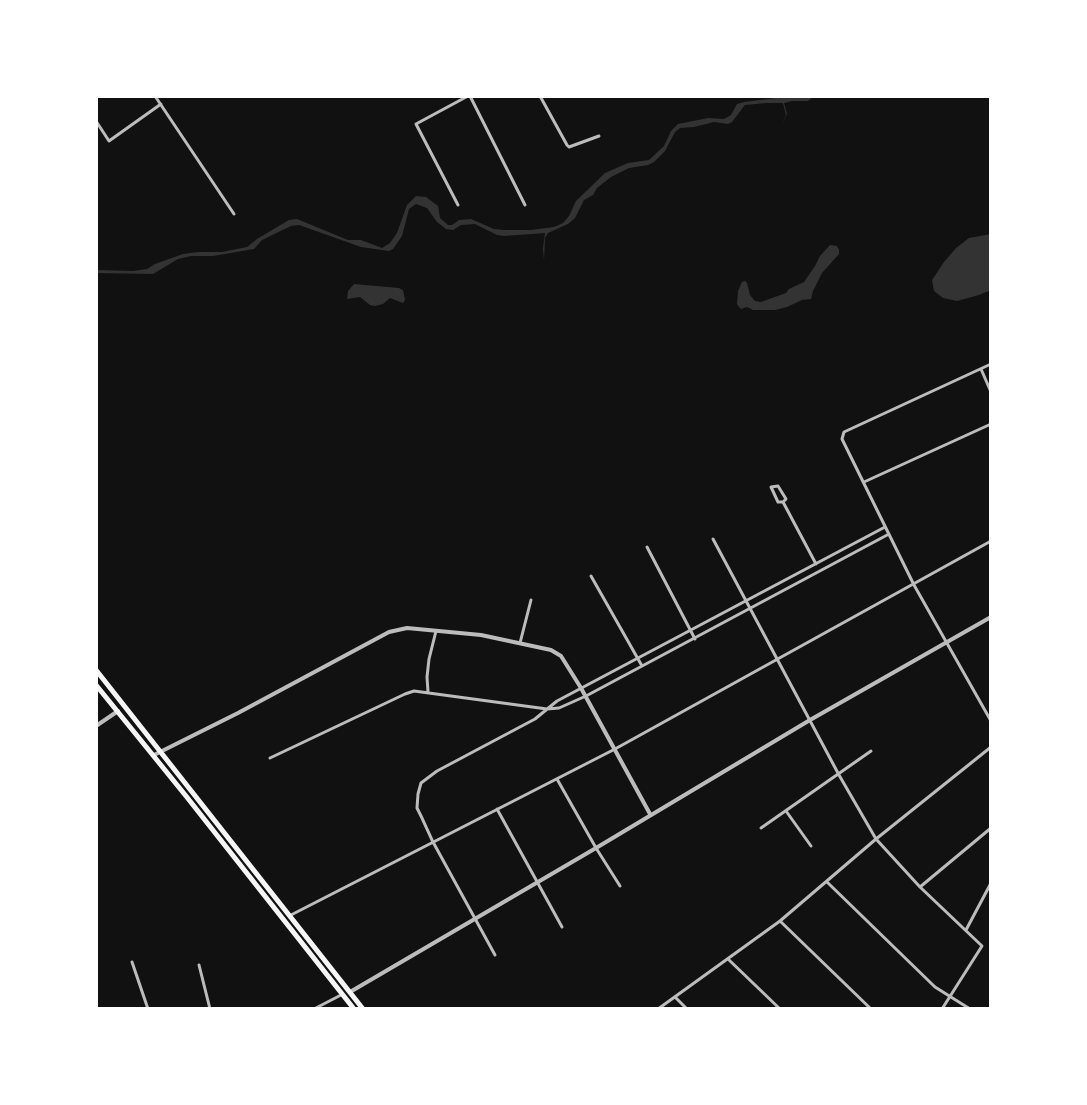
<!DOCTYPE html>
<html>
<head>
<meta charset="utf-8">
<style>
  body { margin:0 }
  #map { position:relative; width:1087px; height:1105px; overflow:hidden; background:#111; font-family:"Golos Text",sans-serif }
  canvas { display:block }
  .frame { position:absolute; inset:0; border:98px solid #fff; pointer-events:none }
</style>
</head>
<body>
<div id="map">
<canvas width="1087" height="1105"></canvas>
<div class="frame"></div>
</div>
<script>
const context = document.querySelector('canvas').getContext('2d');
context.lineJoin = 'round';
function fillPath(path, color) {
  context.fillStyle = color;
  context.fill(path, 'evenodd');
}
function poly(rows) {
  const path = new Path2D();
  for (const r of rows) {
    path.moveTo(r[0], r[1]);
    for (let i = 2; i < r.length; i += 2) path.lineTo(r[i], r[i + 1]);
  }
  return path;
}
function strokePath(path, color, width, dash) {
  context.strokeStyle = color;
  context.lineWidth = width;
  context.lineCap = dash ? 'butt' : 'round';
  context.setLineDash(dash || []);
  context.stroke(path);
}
fillPath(poly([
  [805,96,814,96,808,101,792,101,784,103,787,114,782,125,786,115,783,103,767,103,745,105,732,122,728,124,714,122,694,127,680,128,675,132,665,151,654,162,648,165,629,168,611,177,597,188,593,195,584,200,575,218,568,224,548,233,545,238,544,260,543,248,545,233,504,236,497,235,475,224,461,225,453,230,446,229,437,222,427,208,416,204,409,209,402,236,393,249,389,251,361,247,299,225,291,226,262,240,254,249,213,256,191,256,178,259,153,274,96,273,96,270,133,271,147,269,155,264,183,254,198,252,222,252,247,247,257,239,289,220,297,219,348,240,361,240,382,248,390,243,397,233,407,205,416,196,426,197,438,206,440,218,448,225,452,225,459,220,471,219,494,229,504,230,531,230,554,227,563,223,569,216,576,201,605,173,628,163,649,160,664,146,671,131,678,124,708,118,724,119,731,115,737,104,744,102,784,97,800,98],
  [991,234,991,290,979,295,957,301,943,298,934,291,932,280,944,262,956,248,969,238],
  [830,245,837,246,839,250,839,254,822,273,813,291,811,299,802,300,787,307,775,310,753,310,747,307,741,309,739,307,737,304,738,291,742,282,745,281,747,283,750,295,755,301,761,302,786,293,789,289,804,282,815,266,820,256],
  [354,284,399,288,403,290,405,300,403,303,390,298,383,304,375,306,370,305,360,297,347,299,348,291]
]), '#333');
strokePath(poly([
  [155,96,234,214],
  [470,96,525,205],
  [540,96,567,145,569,147,599,136],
  [96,121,109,141,161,104],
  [458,205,416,124,468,96],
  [991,364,844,432,842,439,914,585,991,721],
  [981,369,991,392],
  [864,482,991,424],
  [783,502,778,502,771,487,778,486,786,499,783,502,816,564],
  [713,539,839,775,876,839,920,887,982,946,942,1009],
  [647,547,695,639],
  [591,576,642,666],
  [520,643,531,600],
  [428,692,427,677,429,659,436,631],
  [270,758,405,694,414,691,547,709,559,708,586,696,889,534],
  [557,779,596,848,620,886],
  [497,809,562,927],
  [786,811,811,846],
  [761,828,871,751],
  [827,882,935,987,970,1009],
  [920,887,991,828],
  [289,916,615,749,991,541],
  [780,921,871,1009],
  [966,930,991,883],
  [495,955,433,842,422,818,417,808,418,794,421,783,437,771,535,719,557,701,885,527],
  [728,959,780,1009],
  [132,962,148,1009],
  [199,965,210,1009],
  [676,998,687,1009],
  [314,1009,341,995],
  [658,1009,780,921,876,839,991,747]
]), '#bcbcbc', 3);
strokePath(poly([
  [96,726,118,711],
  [154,755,238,713,389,632,407,628,481,635,551,650,561,656,581,688,650,814],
  [350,992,596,848,810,720,991,617]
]), '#bcbcbc', 4);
strokePath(poly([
  [96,670,363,1009],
  [96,685,186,796,354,1009]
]), '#f5f5f5', 5);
</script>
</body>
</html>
